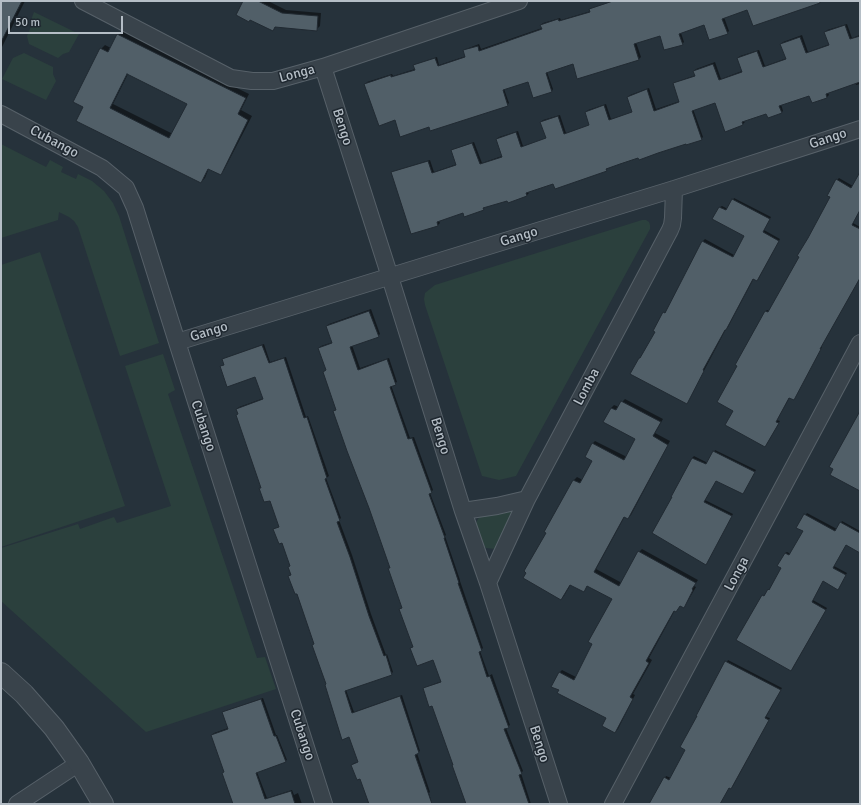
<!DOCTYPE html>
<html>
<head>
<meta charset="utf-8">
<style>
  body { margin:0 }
  #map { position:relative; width:861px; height:805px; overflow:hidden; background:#26323b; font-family:Signika,sans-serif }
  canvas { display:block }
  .frame { position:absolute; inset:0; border:2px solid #b5bec6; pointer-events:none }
  .scale { position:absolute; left:8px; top:16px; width:115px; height:18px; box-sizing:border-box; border:2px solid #b5bec6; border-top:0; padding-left:5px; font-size:12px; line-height:14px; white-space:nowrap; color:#b5bec6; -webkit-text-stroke:3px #1f2830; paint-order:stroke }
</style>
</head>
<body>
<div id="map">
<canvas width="861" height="805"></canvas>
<div class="frame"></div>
<div class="scale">50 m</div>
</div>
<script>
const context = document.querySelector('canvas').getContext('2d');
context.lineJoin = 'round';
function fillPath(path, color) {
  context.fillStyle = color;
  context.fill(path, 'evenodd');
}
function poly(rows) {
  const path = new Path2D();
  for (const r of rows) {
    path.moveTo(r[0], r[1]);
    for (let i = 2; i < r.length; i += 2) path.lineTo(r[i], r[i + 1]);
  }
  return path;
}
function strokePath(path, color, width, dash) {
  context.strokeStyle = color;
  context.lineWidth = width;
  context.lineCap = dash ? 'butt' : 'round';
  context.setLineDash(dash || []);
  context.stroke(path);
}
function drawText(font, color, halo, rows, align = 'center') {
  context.font = font + ' Signika,sans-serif';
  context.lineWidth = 3;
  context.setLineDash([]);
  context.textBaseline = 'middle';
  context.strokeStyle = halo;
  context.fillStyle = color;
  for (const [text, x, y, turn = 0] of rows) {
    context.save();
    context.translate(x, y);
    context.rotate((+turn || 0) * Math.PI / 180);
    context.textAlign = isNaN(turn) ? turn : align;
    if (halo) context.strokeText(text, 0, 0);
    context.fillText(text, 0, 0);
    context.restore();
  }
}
fillPath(poly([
  [34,12,79,34,69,52,63,54,58,58,29,44,27,36,32,24,31,20],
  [24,53,53,67,53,74,56,81,46,100,2,79,13,58],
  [1,144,46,167,50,160,63,167,61,172,76,179,78,174,92,181,104,191,113,203,119,216,159,343,120,356,78,227,74,221,69,217,59,212,58,220,1,238],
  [642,220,646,220,649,222,650,225,650,229,516,476,499,480,482,476,425,305,424,299,425,293,435,285],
  [40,252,125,506,1,547,1,265],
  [163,354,175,390,168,394,257,658,265,657,276,689,146,732,1,601,1,548,78,524,80,529,114,517,117,523,171,506,125,366],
  [510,511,513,514,496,549,486,548,483,545,476,527,476,523,478,519,480,516]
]), '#2b403d');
fillPath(poly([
  [1,1,25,1,1,49],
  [244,1,268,1,286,10,321,13,320,26,316,30,276,26,273,30],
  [613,1,815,1,748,9,724,17,729,31,727,33,705,24,681,33,684,42,682,44,660,34,636,42,641,57,639,59,578,78,573,63,547,72,553,89,552,91,534,97,528,81,504,89,509,103,507,105,429,126,395,119,366,84,367,82,392,74,393,76,415,69,414,66,416,64,437,57,439,65,466,56,464,51,466,49,479,44,481,49,542,28,541,25,543,23,560,18,561,20,591,11,590,9,592,8],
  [847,24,852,38,860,35,860,84,856,85,855,82,828,92,829,95,827,97,813,102,810,94,781,104,783,111,781,113,767,113,744,121,745,122,743,124,726,131,715,102,693,109,703,137,701,139,639,157,608,168,606,170,554,183,528,191,529,193,527,195,508,201,507,199,485,207,483,209,463,212,439,221,440,223,438,225,412,233,392,173,394,171,430,160,434,172,457,164,452,151,454,149,474,142,482,163,502,156,497,139,499,137,518,131,523,146,547,138,541,122,543,120,560,115,566,133,590,125,586,112,588,110,606,104,611,119,633,112,628,97,630,95,649,88,656,109,680,101,674,84,676,82,696,75,694,71,696,69,715,62,721,79,742,71,738,58,740,56,759,50,765,66,787,58,781,44,783,42,802,35,808,52,830,44,826,32,827,30],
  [122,31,249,94,241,110,252,116,224,170,220,174,209,168,205,178,201,182,85,107,101,49,105,45,111,48,118,35],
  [128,74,188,104,173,134,113,104],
  [860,174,860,210,853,223,860,227,860,278,821,347,822,347,795,397,790,397,777,420,780,421,767,444,735,410,738,366,766,311,767,310,770,311,832,197,837,180,839,178,853,186],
  [734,198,771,217,764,230,780,239,759,278,757,280,754,278,728,327,726,329,688,401,640,358,656,332,664,313,666,311,667,312,703,241,705,239,734,255,746,236,714,218,720,207,722,206,728,209],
  [371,309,380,334,378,336,352,345,360,368,389,358,397,382,391,385,410,438,414,437,433,490,430,493,446,535,445,536,460,580,460,581,483,648,480,651,489,676,492,674,510,725,506,728,523,771,521,773,531,804,466,804,454,764,432,705,424,689,426,687,442,681,434,659,413,647,400,609,403,607,391,568,335,411,336,410,324,372,327,370,319,348,321,346,333,342,327,326,329,324],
  [264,344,270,362,286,357,306,417,308,416,329,476,326,478,341,518,339,520,352,555,371,614,386,655,387,654,393,672,391,674,346,690,354,712,402,695,420,751,417,753,430,792,429,793,432,804,367,804,369,801,360,778,352,765,354,763,359,762,350,736,327,684,315,644,297,592,289,576,292,574,289,567,291,565,283,541,274,530,280,527,270,499,262,487,237,409,239,407,264,398,255,376,221,366,225,364,223,359,225,358],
  [625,399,663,419,655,433,670,441,631,515,628,518,625,516,596,569,622,583,639,552,642,549,698,580,694,586,696,587,686,604,683,607,681,605,676,611,675,610,649,658,652,660,633,694,635,695,618,729,615,732,607,717,560,690,559,673,562,670,576,677,593,644,613,598,588,585,584,591,571,584,564,596,561,599,547,533,545,532,574,480,577,477,583,480,593,460,592,444,595,441,627,457,637,438,604,422,611,408,614,405,619,407,622,402],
  [715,450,756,470,744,491,716,480,705,500,733,514,706,564,674,497,672,496,692,458,694,456,708,463],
  [807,513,837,529,842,521,860,531,860,549,846,544,834,566,847,573,838,588,823,580,813,600,827,608,793,668,763,596,765,594,766,594,770,588,782,568,785,553,787,552,791,554,804,531,798,527],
  [728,660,782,688,766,717,770,718,733,786,731,788,729,787,720,804,653,804,665,778,666,776,671,778,687,750,698,716,697,715],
  [263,698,276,735,277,735,287,760,285,761,257,772,267,798,292,790,294,795,298,793,302,804,247,804,225,772,212,735,214,733,228,728,223,713,225,711]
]), '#0007');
const building = poly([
  [1,1,22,1,1,42,1,1],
  [243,1,258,1,282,13,318,16,317,31,275,27,273,31,250,20,249,22,236,15,243,1],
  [613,1,820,1,820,3,753,26,747,10,722,19,728,34,709,40,704,25,679,34,683,45,664,50,660,36,634,44,639,60,577,79,573,64,546,73,552,92,533,98,528,82,503,90,508,106,430,131,429,127,400,137,395,120,379,126,364,84,391,75,391,77,415,70,413,65,435,58,438,66,465,57,463,50,478,46,479,51,542,29,540,25,558,19,559,21,590,12,589,9,613,1],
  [845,25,850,39,860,36,860,82,826,94,827,98,812,103,809,96,779,106,782,113,768,118,766,114,742,122,743,125,725,132,715,103,692,111,702,140,686,145,686,144,658,153,639,160,638,158,620,164,606,169,607,171,555,189,553,184,526,193,527,196,508,203,507,201,483,208,484,210,464,217,463,213,437,222,438,226,411,234,391,172,428,161,432,173,456,165,451,150,472,143,480,164,502,157,496,139,516,132,521,147,546,138,540,122,558,116,564,134,589,125,585,112,604,105,609,120,632,112,627,97,647,89,654,111,679,102,673,83,695,76,693,71,713,64,719,80,742,72,737,58,757,51,763,67,786,59,780,44,800,37,806,53,829,45,824,32,845,25],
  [117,34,246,98,238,114,248,120,221,175,208,169,201,183,76,121,83,107,73,102,100,48,108,52,117,34],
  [127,74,187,104,169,138,110,108,127,74],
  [860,172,860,210,852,225,860,229,860,278,820,349,821,349,794,400,789,398,776,422,779,423,765,447,725,425,733,411,717,402,737,366,735,365,765,311,768,312,799,257,797,256,808,238,830,197,827,196,836,179,851,188,860,172],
  [732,199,770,219,763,232,779,241,757,281,753,279,726,330,725,330,703,370,704,371,687,404,630,374,639,358,640,358,655,332,653,331,663,312,665,313,702,241,733,257,744,236,712,219,719,207,726,210,732,199],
  [369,311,379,337,350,347,358,370,387,359,396,385,390,387,408,439,412,438,432,493,429,494,445,538,444,538,459,583,458,583,482,651,479,652,487,677,490,676,509,728,504,729,522,774,519,775,529,804,466,804,452,765,453,765,432,706,429,707,423,688,441,682,433,660,417,666,410,648,413,647,399,609,402,608,388,568,390,568,369,508,347,451,333,411,336,410,323,372,326,370,318,348,332,343,326,326,369,311],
  [262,345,269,363,284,358,304,418,307,417,327,478,325,479,340,521,337,522,350,557,369,616,384,656,386,655,392,675,345,691,352,713,400,696,419,753,415,755,432,804,369,804,360,779,357,780,351,765,358,762,349,737,342,740,325,685,326,684,312,645,314,644,297,594,295,594,288,576,291,575,288,567,290,566,282,543,279,544,273,529,279,527,270,501,264,502,259,488,261,488,236,415,238,414,236,409,263,399,255,377,227,387,220,366,224,365,222,359,262,345],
  [621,401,661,422,653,436,668,445,628,519,624,517,594,572,619,586,638,551,696,583,692,589,693,590,684,608,680,606,676,612,674,611,646,661,649,663,630,697,633,699,615,733,602,726,606,718,557,693,559,690,551,687,559,672,574,680,592,644,588,642,612,599,587,586,584,592,570,585,561,600,523,578,526,573,524,571,546,533,544,532,573,480,580,483,592,461,585,457,592,443,624,460,635,439,603,422,611,408,616,410,621,401],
  [860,411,860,491,830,475,833,469,829,467,860,411],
  [713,451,755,472,743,494,716,481,704,502,732,516,706,565,652,533,672,497,671,497,692,458,706,464,713,451],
  [804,514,835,531,840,522,860,533,860,553,846,545,833,568,846,575,838,590,823,581,812,602,826,610,791,671,736,640,762,595,764,596,768,589,769,590,781,568,777,566,785,553,789,555,803,531,796,528,804,514],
  [725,661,781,690,765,718,769,720,731,789,729,788,720,804,649,804,664,777,669,780,685,750,680,747,697,716,696,716,725,661],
  [261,699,274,736,276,736,286,762,256,773,265,799,291,791,295,804,233,804,222,773,224,772,211,735,228,729,222,712,261,699]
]);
fillPath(building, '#515f68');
strokePath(building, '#212a32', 1);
const minor = poly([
  [83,1,231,78,252,81,273,81,323,67,519,1],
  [323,67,390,277,463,511,488,583,559,804],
  [1,114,102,168,126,188,135,208,177,342,324,804],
  [177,342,674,189,860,129],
  [463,511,497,506,527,499],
  [488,583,527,499,670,230,672,225,673,218,674,189],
  [17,804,79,763],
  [613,804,860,343]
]);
const tertiary = poly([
  [1,673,24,694,54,728,79,763,103,804]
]);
strokePath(minor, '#576169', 18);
strokePath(tertiary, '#576169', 22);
strokePath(minor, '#39434b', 16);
strokePath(tertiary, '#39434b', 20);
drawText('14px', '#b5bec6', '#1f2830', [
  ["Longa",297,74,-15],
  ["Bengo",342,127,72],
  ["Gango",828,139,-18],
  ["Cubango",54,142,28],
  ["Gango",519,237,-17],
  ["Gango",209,332,-17],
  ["Lomba",587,387,-62],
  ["Cubango",203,426,72],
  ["Bengo",440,436,73],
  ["Longa",737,574,-62],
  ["Cubango",302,735,72],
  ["Bengo",539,744,72]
]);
</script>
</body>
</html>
